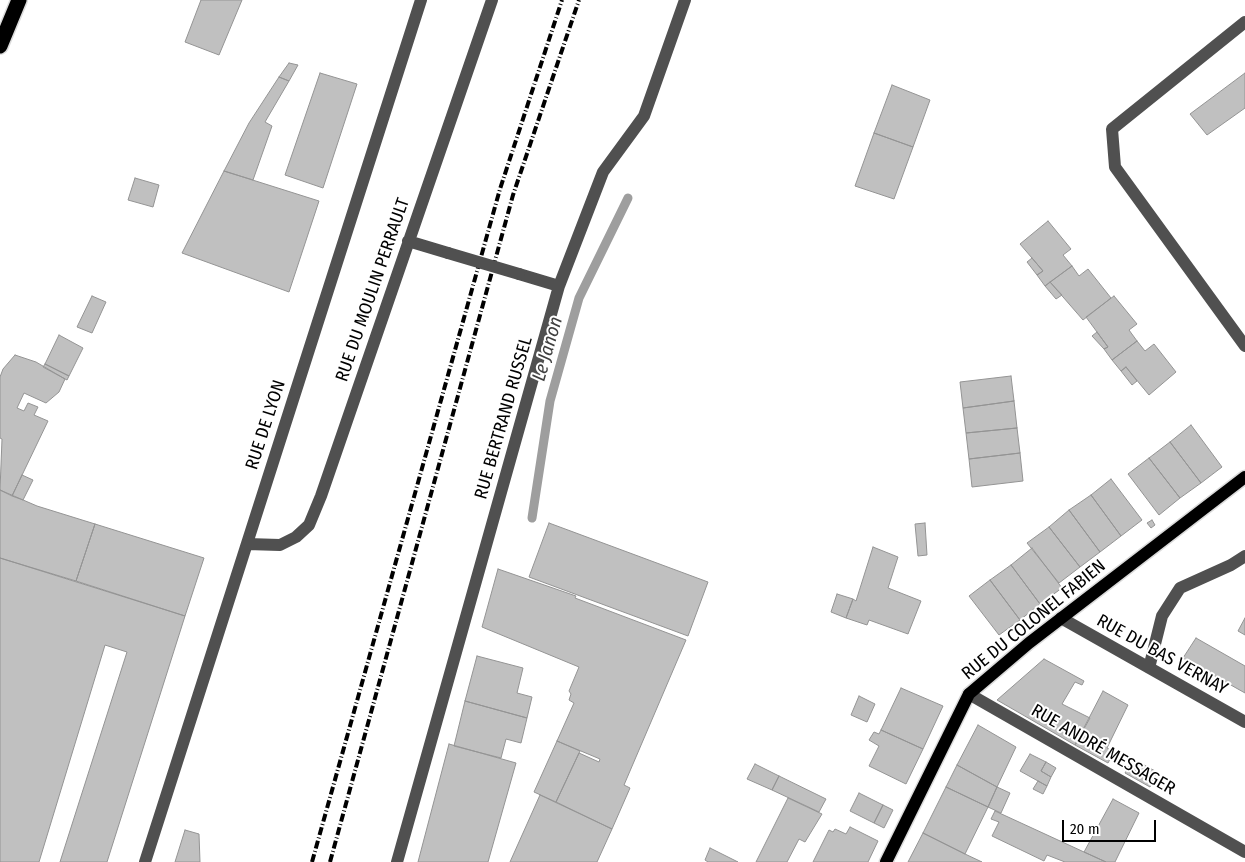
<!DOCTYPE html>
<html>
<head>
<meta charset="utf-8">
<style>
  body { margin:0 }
  #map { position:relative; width:1245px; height:862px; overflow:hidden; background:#fff; font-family:"Fira Sans Condensed",sans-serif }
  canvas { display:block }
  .scale { position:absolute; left:1062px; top:820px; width:94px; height:22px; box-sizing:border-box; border:2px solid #000; border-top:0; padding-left:6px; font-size:15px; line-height:18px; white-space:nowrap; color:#000; -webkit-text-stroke:4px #fff; paint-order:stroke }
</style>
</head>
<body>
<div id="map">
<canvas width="1245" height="862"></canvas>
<div class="scale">20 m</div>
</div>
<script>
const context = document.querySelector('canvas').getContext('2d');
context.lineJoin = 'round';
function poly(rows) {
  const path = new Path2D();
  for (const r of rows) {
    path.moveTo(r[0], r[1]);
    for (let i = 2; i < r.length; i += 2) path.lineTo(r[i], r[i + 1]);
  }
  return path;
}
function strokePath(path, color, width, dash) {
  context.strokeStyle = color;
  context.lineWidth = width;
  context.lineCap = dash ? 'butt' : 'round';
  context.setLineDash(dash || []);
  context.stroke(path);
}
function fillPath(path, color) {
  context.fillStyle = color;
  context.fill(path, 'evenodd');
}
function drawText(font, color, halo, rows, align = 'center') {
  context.font = font + ' "Fira Sans Condensed",sans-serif';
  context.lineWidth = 4;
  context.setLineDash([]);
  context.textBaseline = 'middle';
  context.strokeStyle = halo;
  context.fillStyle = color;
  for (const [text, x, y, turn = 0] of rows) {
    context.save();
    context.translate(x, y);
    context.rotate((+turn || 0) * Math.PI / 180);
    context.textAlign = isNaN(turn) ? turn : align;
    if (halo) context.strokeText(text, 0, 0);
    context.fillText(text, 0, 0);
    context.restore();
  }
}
strokePath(poly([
  [532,518,550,401,579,298,628,198]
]), '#9e9e9e', 9);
const building = poly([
  [201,0,242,0,219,55,185,42,201,0],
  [289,63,298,65,289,81,279,77,289,63],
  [320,73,357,84,323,188,285,175,320,73],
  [1245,73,1245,108,1207,135,1190,114,1245,73],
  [279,77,289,81,265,122,272,126,253,180,224,171,249,123,279,77],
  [892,85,930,100,913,147,874,133,892,85],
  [874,133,913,147,894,199,855,186,874,133],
  [224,171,319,201,289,292,182,253,224,171],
  [135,178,159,185,153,207,128,200,135,178],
  [1048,221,1071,249,1063,255,1072,266,1045,286,1037,275,1043,271,1020,244,1048,221],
  [1032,258,1043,271,1037,275,1027,262,1032,258],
  [1072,266,1079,276,1088,269,1111,298,1083,320,1050,282,1072,266],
  [1050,282,1062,295,1056,299,1045,286,1050,282],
  [92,296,106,302,92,333,77,327,92,296],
  [1114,296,1137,324,1129,330,1137,341,1112,360,1104,349,1108,347,1086,317,1114,296],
  [1097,332,1108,347,1104,349,1092,336,1097,332],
  [59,335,83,348,69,376,45,364,59,335],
  [1137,341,1145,351,1154,344,1176,372,1149,395,1126,367,1121,371,1112,360,1137,341],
  [15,355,36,362,65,379,59,392,46,403,24,393,17,408,24,411,28,403,38,407,34,415,48,421,12,496,0,490,2,439,0,438,0,377,3,369,15,355],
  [45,364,69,376,67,380,43,367,45,364],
  [1126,367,1137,381,1132,385,1121,371,1126,367],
  [1011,376,1014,401,963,408,960,382,1011,376],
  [1014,401,1017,428,966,433,963,408,1014,401],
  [1191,425,1222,467,1201,483,1170,442,1191,425],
  [1017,428,1020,453,969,459,966,433,1017,428],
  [1170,442,1201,483,1180,498,1149,458,1170,442],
  [1020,453,1023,481,972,487,969,459,1020,453],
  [1149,458,1180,498,1159,515,1128,474,1149,458],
  [22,475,33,480,23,500,12,496,22,475],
  [1111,479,1142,520,1121,536,1091,495,1111,479],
  [0,490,37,506,95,524,76,581,0,558,0,490],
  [1091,495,1121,536,1100,552,1069,510,1091,495],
  [1069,510,1100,552,1080,567,1049,527,1069,510],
  [1152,520,1155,525,1151,528,1147,523,1152,520],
  [549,523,708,582,688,636,529,577,549,523],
  [925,523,927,555,918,556,915,524,925,523],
  [95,524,204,558,185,616,76,581,95,524],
  [1049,527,1080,567,1059,583,1027,543,1049,527],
  [873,547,898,557,888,588,921,601,908,634,869,620,867,625,846,618,853,599,856,601,873,547],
  [1032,548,1062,588,1040,604,1011,565,1032,548],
  [0,558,185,616,107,862,60,862,127,652,105,645,39,862,0,862,0,558],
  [1011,565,1040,604,1020,620,990,580,1011,565],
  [498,569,576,596,575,598,686,640,624,785,630,788,612,829,556,802,579,753,599,762,600,759,557,741,574,703,569,700,571,694,569,691,579,667,482,627,498,569],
  [990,580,1020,620,999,635,969,596,990,580],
  [837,594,853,599,846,618,831,612,837,594],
  [1245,618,1245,635,1238,631,1245,618],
  [1196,638,1245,666,1245,693,1183,658,1196,638],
  [477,656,523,668,517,693,532,697,527,718,465,701,477,656],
  [1044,659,1084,681,1082,685,1075,682,1062,704,1090,718,1075,745,997,700,1044,659],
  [901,688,943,706,923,749,881,730,901,688],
  [1103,691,1128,705,1107,748,1114,752,1108,763,1075,745,1103,691],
  [859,696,875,704,867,722,851,715,859,696],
  [465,701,527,718,521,743,506,739,501,758,454,746,465,701],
  [978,725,1016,747,997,787,957,765,978,725],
  [881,730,923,749,906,784,869,766,879,746,869,740,874,732,879,734,881,730],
  [557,741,580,751,556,802,534,792,557,741],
  [449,744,516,763,488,862,418,862,449,744],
  [1030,754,1046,762,1041,771,1051,777,1047,786,1020,771,1030,754],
  [1133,759,1157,772,1150,787,1125,773,1133,759],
  [1046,762,1056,768,1051,777,1041,771,1046,762],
  [755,764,779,776,772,790,747,779,755,764],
  [957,765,997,787,988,807,946,787,957,765],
  [779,776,826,799,819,812,772,790,779,776],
  [1038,781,1047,786,1043,794,1033,789,1038,781],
  [946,787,988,807,965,854,923,833,946,787],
  [997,787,1010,793,1001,813,988,807,997,787],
  [859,793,883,805,874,823,850,811,859,793],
  [540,795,612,829,597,862,510,862,540,795],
  [788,798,822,814,805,842,799,839,787,862,756,862,788,798],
  [1113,799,1139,813,1115,862,1106,862,1084,852,1113,799],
  [883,805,893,810,884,828,874,823,883,805],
  [995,811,1084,852,1106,862,1065,862,1047,855,1044,861,992,836,999,822,991,819,995,811],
  [850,827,878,841,868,862,813,862,829,830,833,832,835,829,846,834,850,827],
  [185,830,199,834,200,862,175,862,185,830],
  [923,833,965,854,982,862,908,862,923,833],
  [710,848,738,862,708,862,705,860,710,848]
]);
fillPath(building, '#c0c0c0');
strokePath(building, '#949494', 1);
const major = poly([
  [886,862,969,694,1029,643,1245,477]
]);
const highway = poly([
  [0,46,19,0]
]);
strokePath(major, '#dbdbdb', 15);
strokePath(highway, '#dbdbdb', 18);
strokePath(poly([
  [1245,22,1112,129,1115,167,1245,346],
  [408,241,448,253],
  [519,274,559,286],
  [247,544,280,545,296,537,309,525,321,496,492,0],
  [1061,618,1245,722],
  [1149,668,1162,616,1180,588,1231,565,1245,556],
  [969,694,1245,852],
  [145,862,421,0],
  [397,862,559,286,603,172,644,116,685,0]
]), '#505050', 12);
strokePath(major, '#000', 12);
strokePath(highway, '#000', 15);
strokePath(poly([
  [312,862,500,189,562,0],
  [330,862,513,195,579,0]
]), '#000', 4, [8, 2.5, 1, 2.5]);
strokePath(poly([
  [448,253,519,274]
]), '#505050', 12);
drawText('18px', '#000', '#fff', [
  ["RUE DU MOULIN PERRAULT",373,290,-71],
  ["RUE BERTRAND RUSSEL",504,418,-74],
  ["RUE DE LYON",266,425,-72],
  ["RUE DU COLONEL FABIEN",1034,620,-39],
  ["RUE DU BAS VERNAY",1162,655,29],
  ["RUE ANDRÉ MESSAGER",1103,750,30]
]);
drawText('italic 19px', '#3f3f3f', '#fff', [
  ["Le Janon",548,349,-74]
]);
</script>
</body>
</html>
